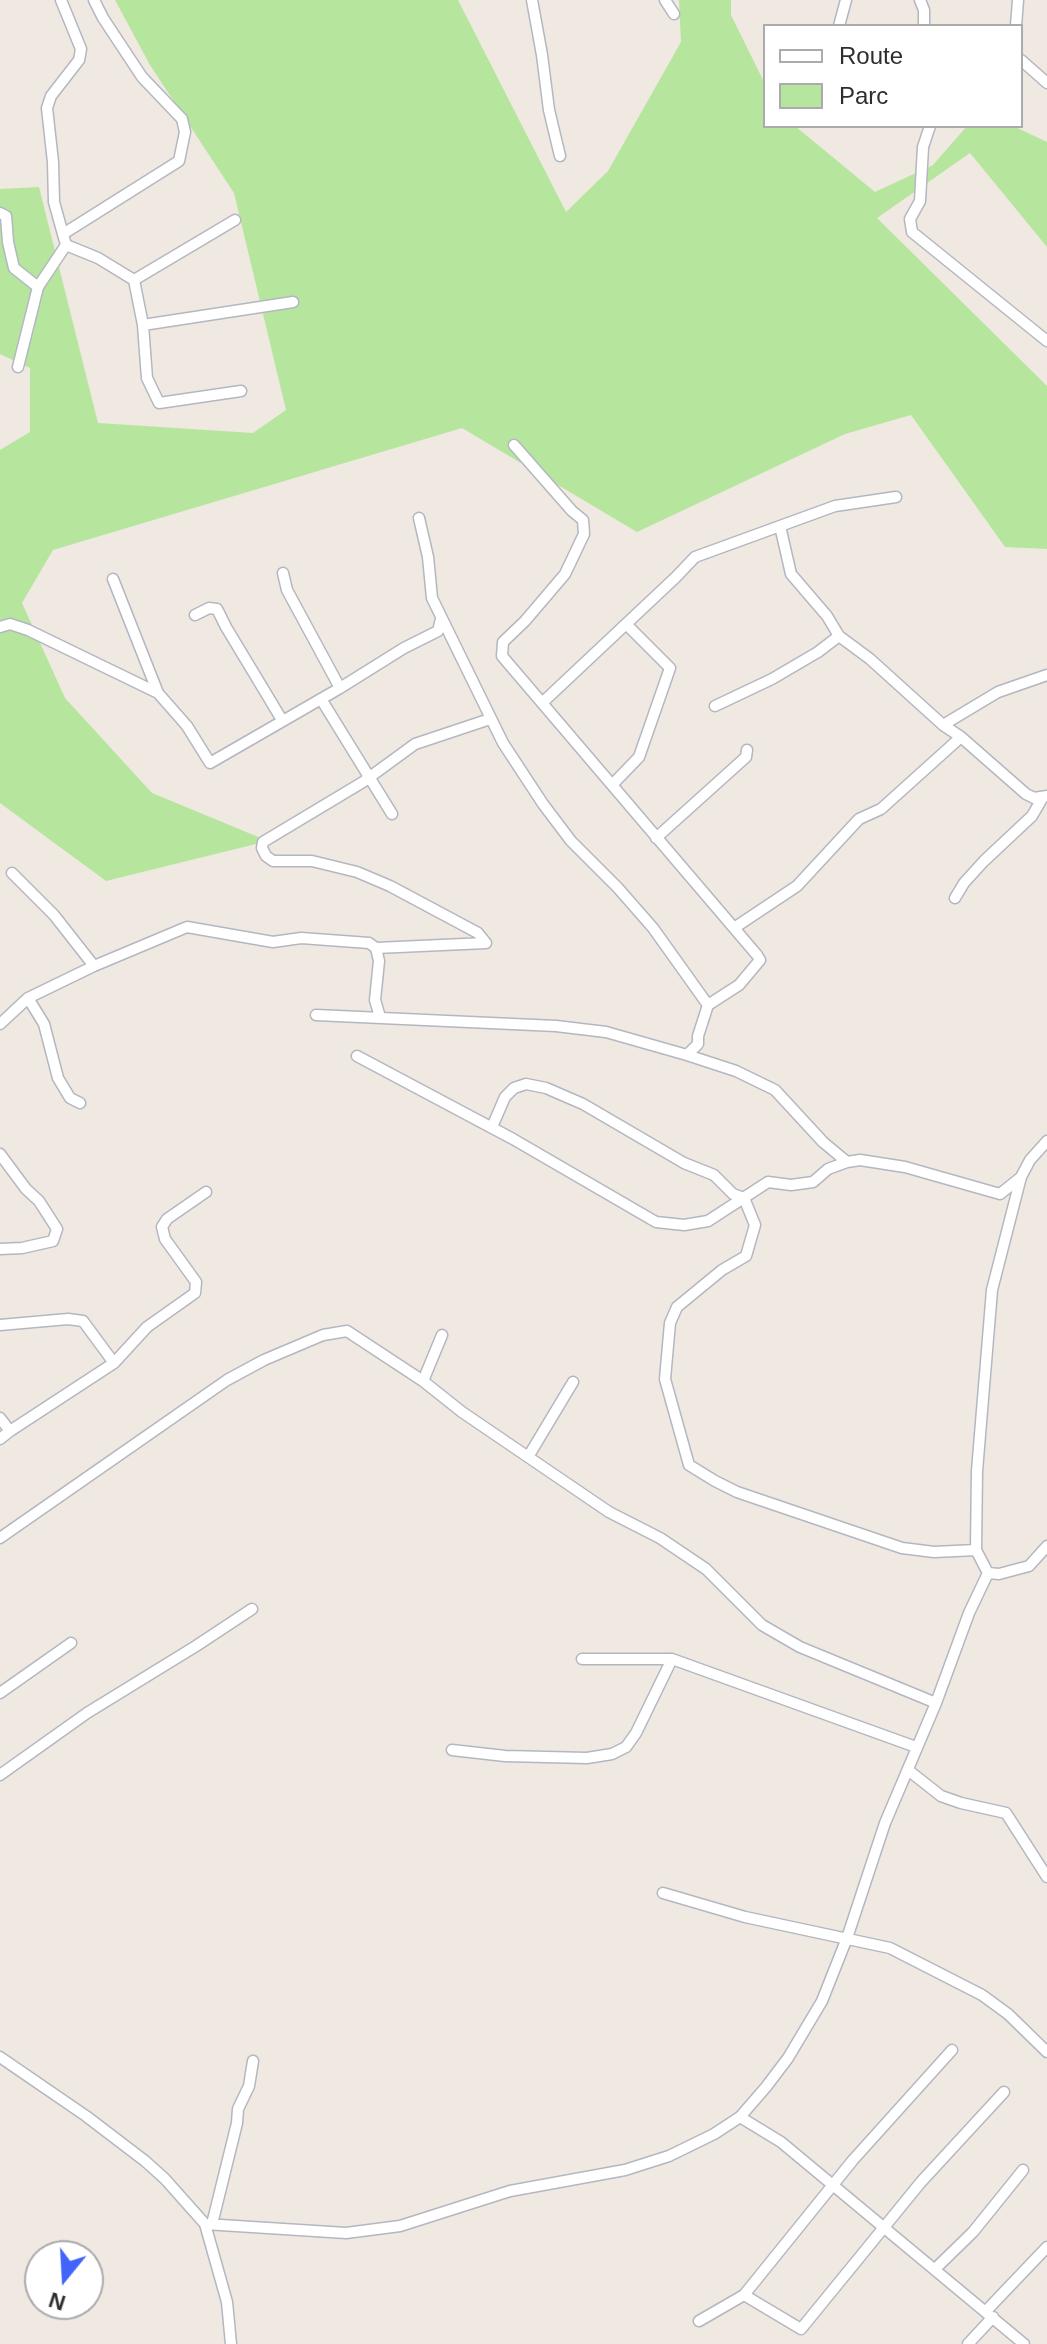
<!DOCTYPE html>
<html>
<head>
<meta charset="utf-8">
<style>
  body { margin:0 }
  #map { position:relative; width:1047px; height:2344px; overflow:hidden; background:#efe9e1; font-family:Arial,sans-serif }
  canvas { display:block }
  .legend { position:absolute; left:763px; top:24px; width:260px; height:104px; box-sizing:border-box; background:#fff; border:2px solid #ababab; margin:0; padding:10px 14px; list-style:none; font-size:24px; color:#2e2e2e }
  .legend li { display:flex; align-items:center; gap:16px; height:40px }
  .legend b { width:40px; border:2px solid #ababab }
  .north { position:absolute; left:24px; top:2240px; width:80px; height:80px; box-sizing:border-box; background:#fff; border:2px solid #ababab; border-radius:50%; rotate:198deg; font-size:22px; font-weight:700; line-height:32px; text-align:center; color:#2e2e2e }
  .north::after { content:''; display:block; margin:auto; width:28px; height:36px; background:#4264fb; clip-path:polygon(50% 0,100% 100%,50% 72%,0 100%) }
</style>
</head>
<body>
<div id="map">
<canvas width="1047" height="2344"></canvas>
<ul class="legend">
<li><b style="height:10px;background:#fff"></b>Route</li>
<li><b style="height:22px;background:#b6e59e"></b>Parc</li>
</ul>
<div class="north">N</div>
</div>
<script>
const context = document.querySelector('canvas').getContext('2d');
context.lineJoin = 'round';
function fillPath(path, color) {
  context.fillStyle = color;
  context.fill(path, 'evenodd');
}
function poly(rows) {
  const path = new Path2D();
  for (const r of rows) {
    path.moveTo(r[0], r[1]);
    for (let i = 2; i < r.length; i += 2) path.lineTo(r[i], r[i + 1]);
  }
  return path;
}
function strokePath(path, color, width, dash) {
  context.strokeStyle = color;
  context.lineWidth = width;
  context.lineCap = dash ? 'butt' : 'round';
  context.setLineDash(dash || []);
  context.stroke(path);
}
fillPath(poly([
  [115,0,458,0,566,212,608,171,681,42,679,0,731,0,731,15,765,84,765,126,795,126,875,192,933,165,967,126,1013,126,1047,142,1047,247,970,153,877,218,1047,386,1047,549,1005,547,911,415,845,434,637,532,462,428,53,550,22,603,65,698,152,793,268,841,106,881,0,803,0,450,30,432,30,368,0,354,0,189,39,187,98,423,253,433,286,410,234,193,150,65]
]), '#b6e59e');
const minor = poly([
  [61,0,81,49,79,60,51,96,47,108,53,162,54,202,66,245,98,258,134,280,143,325,147,378,159,403,241,391],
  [532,0,542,55,549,110,560,156],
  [665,0,674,14],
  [920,0,924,10,924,26],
  [839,26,846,0],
  [1016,26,1018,0],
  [1021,60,1047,83],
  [930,126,923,147,920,201,910,219,912,232,1047,341],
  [0,213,6,216,8,242,14,268,38,287],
  [63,234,179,161,185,132,182,119,142,77,103,18,94,0],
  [134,280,235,220],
  [143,325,293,302],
  [18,367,38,287,66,245],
  [514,445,572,511,583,520,584,534,565,574,525,621,503,642,502,656,757,955,760,960,739,985,708,1005],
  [419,518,428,557,432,598,503,743,543,804,571,841,618,888,653,928,708,1005,698,1036,698,1044,687,1055,736,1071,775,1090,823,1142,847,1162],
  [780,526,791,574,827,616,839,636,870,659,943,725,961,737],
  [283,573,287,590,340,688],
  [113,579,158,693],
  [195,615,209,608,217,609,226,627,282,720],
  [0,627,10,624,28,630,158,693,187,726,210,763,340,688,404,648,438,631,441,619],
  [321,699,392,814],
  [542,703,676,577,695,557,835,506,896,497],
  [715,706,772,679,818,652,839,636],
  [943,725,998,692,1047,675],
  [612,785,639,757,670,668,627,625],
  [656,838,746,757,747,750],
  [12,873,54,915,94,966],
  [955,898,964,883,984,861,1032,816,1043,797],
  [734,928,797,886,859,819,881,809,961,737,1026,794,1034,798,1047,796],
  [376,948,379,961,375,1000,380,1017],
  [28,998,44,1024,58,1078,70,1098,80,1103],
  [316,1015,556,1026,606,1032,687,1055],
  [0,1024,28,998,94,966,187,927,273,942,301,938,369,943,376,948,486,943,478,933,390,886,357,872,312,861,273,861,266,856,262,848,263,842,363,782,415,744,490,719],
  [357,1056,513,1139,656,1222,684,1225,708,1221,768,1182,791,1185,813,1182,828,1169,847,1162,860,1160,905,1167,1000,1194,1020,1178],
  [492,1127,505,1097,514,1088,526,1084,546,1088,583,1104,684,1163,714,1175,733,1194,744,1198,755,1225,746,1256,722,1270,677,1307,670,1323,665,1379,689,1465,715,1481,737,1492,902,1548,934,1552,976,1550],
  [0,1154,26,1189,39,1201,57,1229,53,1241,22,1248,0,1249],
  [0,1325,68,1319,83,1321,114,1363],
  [423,1381,442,1335],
  [0,1418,10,1431,114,1363,147,1327,195,1293,196,1282,165,1239,162,1227,167,1219,206,1192],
  [0,1439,10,1431],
  [528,1457,573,1382],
  [0,1538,227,1380,264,1360,323,1335,347,1331,423,1381,462,1412,609,1512,660,1538,706,1569,762,1625,800,1647,936,1703],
  [988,1573,999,1574,1029,1566,1047,1546],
  [582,1659,672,1659,916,1747],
  [0,1693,71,1643],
  [452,1750,505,1756,587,1758,612,1754,626,1747,636,1733,672,1659],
  [908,1770,941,1796,961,1803,1006,1813,1047,1877],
  [0,1775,87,1713,196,1646,252,1609],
  [663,1893,745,1917,890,1948,982,1995,1008,2014,1047,2052],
  [0,2057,86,2116,145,2161,165,2179,205,2224,227,2302,231,2344],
  [740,2117,781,2142,1024,2344],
  [205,2224,346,2233,400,2226,510,2191,625,2170,669,2156,714,2134,740,2117,766,2087,788,2058,822,2001,847,1938,885,1823,936,1703,969,1613,988,1573,976,1550,977,1471,992,1290,1021,1177,1030,1160,1047,1141],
  [212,2224,237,2123,238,2109,249,2086,253,2061],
  [935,2269,973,2232,1023,2170],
  [744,2295,801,2329,921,2182,1004,2092],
  [986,2311,1047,2247],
  [699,2321,744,2295,853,2160,952,2050],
  [968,2344,993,2317]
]);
strokePath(minor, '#b4b7c1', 13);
strokePath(minor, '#fff', 10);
</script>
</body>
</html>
